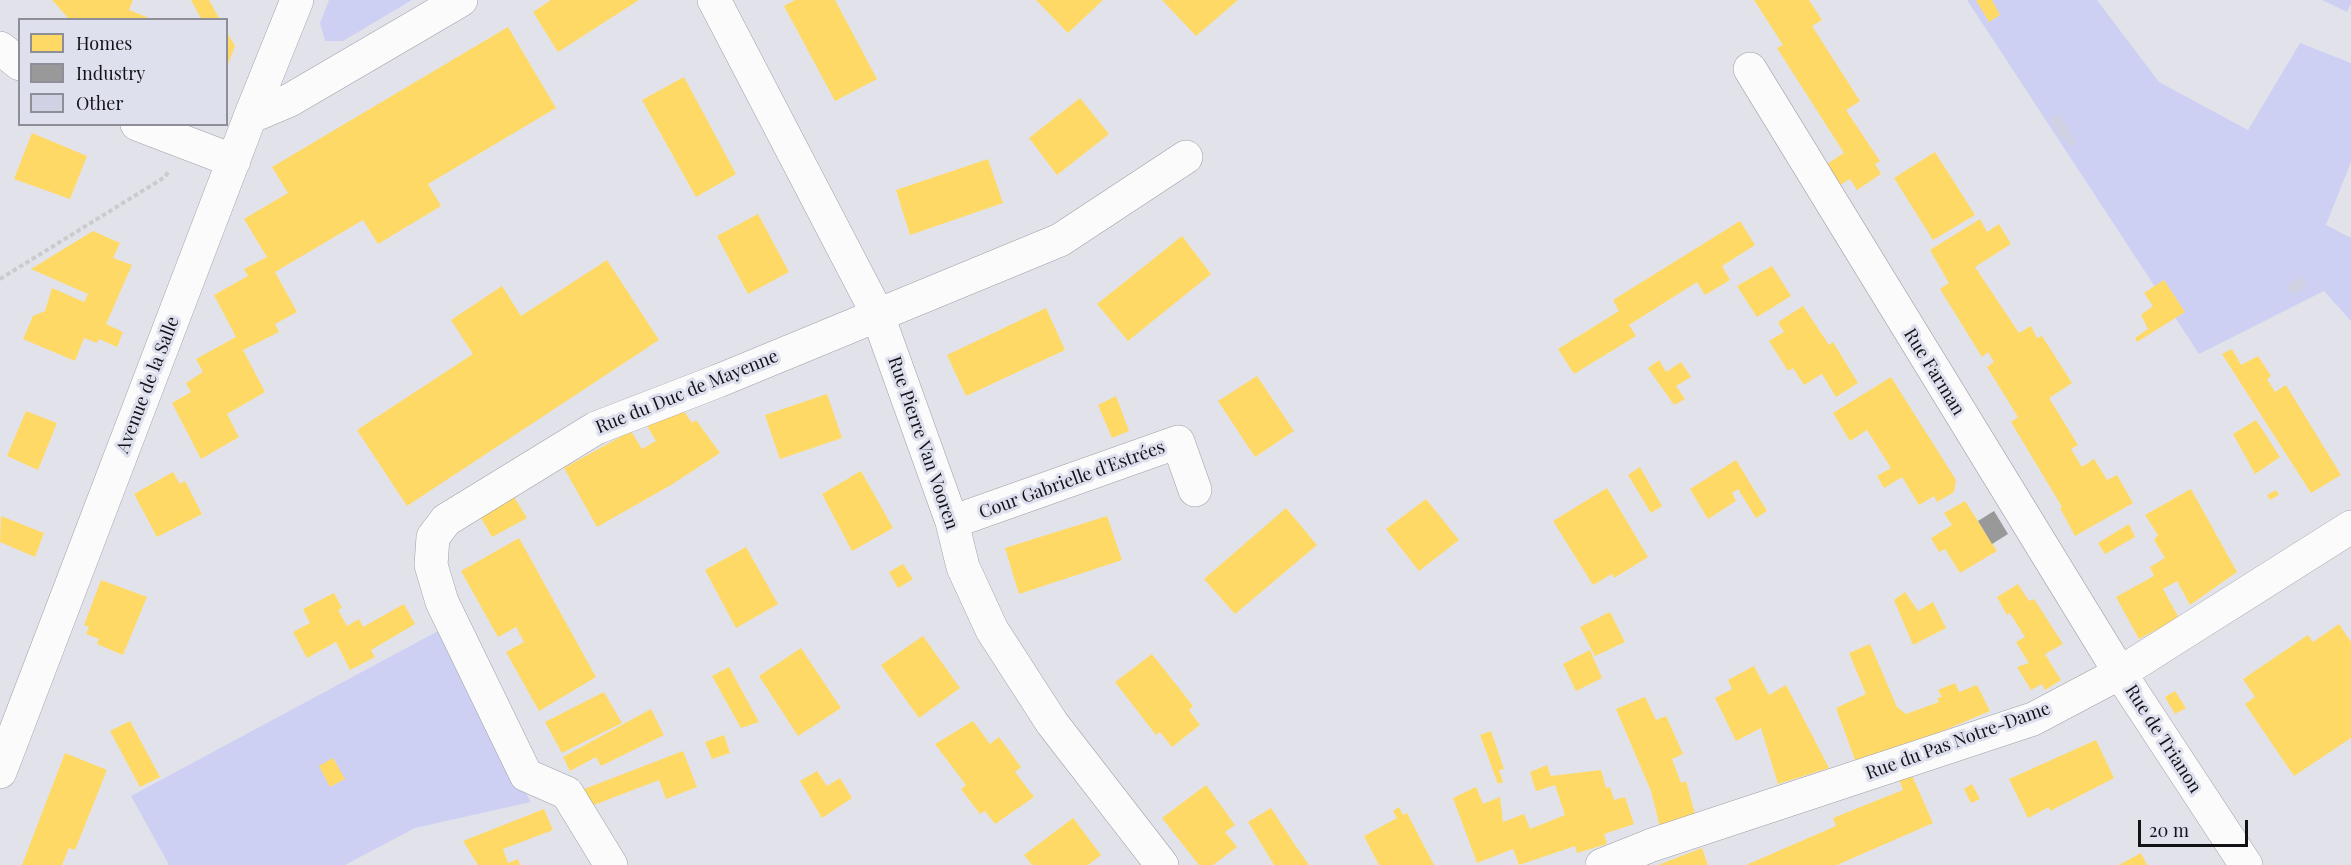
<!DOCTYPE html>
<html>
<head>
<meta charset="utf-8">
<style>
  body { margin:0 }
  #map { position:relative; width:2351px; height:865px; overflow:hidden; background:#e2e3ea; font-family:"Playfair Display",serif }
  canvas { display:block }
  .legend { position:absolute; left:18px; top:18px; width:210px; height:108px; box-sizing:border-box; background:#dfe0ee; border:2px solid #8d8e98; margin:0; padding:8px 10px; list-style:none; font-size:18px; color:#121217 }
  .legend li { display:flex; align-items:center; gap:12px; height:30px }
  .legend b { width:30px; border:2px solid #8d8e98 }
  .scale { position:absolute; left:2138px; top:820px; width:110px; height:27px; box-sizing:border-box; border:3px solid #121217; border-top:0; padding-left:8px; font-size:18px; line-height:21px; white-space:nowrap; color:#121217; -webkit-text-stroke:4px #dfe0ee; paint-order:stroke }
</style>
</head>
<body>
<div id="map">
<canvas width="2351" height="865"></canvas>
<ul class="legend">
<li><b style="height:16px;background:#ffd966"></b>Homes</li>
<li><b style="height:16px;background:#999"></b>Industry</li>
<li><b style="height:16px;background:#d0d1e2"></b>Other</li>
</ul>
<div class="scale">20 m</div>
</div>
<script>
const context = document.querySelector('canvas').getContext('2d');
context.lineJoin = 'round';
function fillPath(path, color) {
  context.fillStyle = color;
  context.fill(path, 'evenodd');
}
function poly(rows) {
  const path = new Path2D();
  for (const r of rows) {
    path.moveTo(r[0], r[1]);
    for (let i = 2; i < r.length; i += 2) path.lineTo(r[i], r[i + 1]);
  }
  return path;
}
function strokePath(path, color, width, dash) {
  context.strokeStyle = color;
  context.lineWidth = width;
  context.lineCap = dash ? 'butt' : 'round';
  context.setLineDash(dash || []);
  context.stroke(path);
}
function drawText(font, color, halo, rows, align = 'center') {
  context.font = font + ' "Playfair Display",serif';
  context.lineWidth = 6;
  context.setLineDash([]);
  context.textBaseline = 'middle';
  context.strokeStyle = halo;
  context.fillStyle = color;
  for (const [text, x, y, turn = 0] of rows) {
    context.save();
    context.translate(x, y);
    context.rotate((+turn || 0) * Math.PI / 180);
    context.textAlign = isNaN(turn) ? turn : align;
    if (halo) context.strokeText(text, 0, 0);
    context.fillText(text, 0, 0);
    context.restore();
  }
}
fillPath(poly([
  [329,0,412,0,343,41,325,41,320,23],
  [1967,0,2097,0,2159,82,2248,130,2300,43,2351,63,2351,162,2326,225,2351,238,2351,321,2324,291,2199,354],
  [2322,0,2351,0,2351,4,2347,12],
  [438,631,531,802,415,828,345,865,169,865,131,796]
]), '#ced0f3');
fillPath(poly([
  [52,0,133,0,129,10,154,20,70,20],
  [191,0,209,0,220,20,202,20],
  [551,0,639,0,558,52,533,12],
  [795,0,835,0,877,79,835,101,784,6],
  [1036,0,1103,0,1068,33],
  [1162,0,1238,0,1196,36],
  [1754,0,1809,0,1822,20,1812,26,1860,101,1846,110,1880,161,1875,164,1881,174,1857,190,1850,179,1832,190,1819,169,1844,153,1777,48,1783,45],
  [1976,0,1992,0,2000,15,1989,22],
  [508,27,556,108,428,184,441,206,378,244,363,220,275,272,297,312,275,324,279,332,243,350,265,392,227,414,239,437,201,459,172,403,191,392,186,383,203,372,196,359,236,337,214,295,248,276,244,269,267,257,244,219,288,193,272,167],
  [226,31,235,46,228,64,226,61],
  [684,77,736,174,696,197,642,100],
  [1080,98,1109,134,1057,175,1029,138],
  [32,133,87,156,70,199,14,179],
  [1935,152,1975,215,1933,240,1894,178],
  [988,159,1003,203,910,235,896,190],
  [758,214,789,272,748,294,717,236],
  [1980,219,1987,232,1999,224,2011,244,1975,267,2019,333,2031,326,2037,338,2042,336,2072,383,2049,398,2078,445,2071,449,2082,467,2094,459,2107,480,2117,475,2133,503,2075,536,2060,508,2062,507,2011,422,2018,417,1987,367,1994,362,1988,352,1982,357,1940,289,1949,283,1930,250],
  [1740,221,1755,245,1722,266,1730,280,1705,295,1697,282,1629,325,1636,336,1574,374,1558,349,1619,311,1613,300],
  [93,231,120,243,113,258,132,265,106,324,123,332,117,347,99,339,97,343,84,338,75,361,23,339,33,316,45,311,52,288,84,302,88,294,31,269],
  [1182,236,1211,274,1128,341,1097,304],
  [607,260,659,340,407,506,357,430,473,354,451,320,502,286,521,316],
  [1772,266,1791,296,1757,317,1737,286],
  [2164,280,2185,312,2137,342,2135,338,2148,329,2141,315,2153,306,2144,293],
  [1803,306,1829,345,1833,342,1858,383,1836,397,1822,374,1804,385,1793,368,1788,371,1769,341,1784,332,1778,322],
  [1046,308,1065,350,966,396,947,355],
  [2232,349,2241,365,2258,356,2271,376,2267,379,2275,392,2286,385,2341,475,2311,493,2222,354],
  [1659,360,1666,372,1681,362,1691,377,1676,386,1685,399,1674,405,1648,368],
  [1257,376,1294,431,1255,457,1218,401],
  [1891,377,1956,480,1954,492,1937,502,1934,496,1919,505,1902,477,1884,488,1877,476,1891,468,1867,430,1850,441,1833,413],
  [827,394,842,438,780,459,765,415],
  [1116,396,1129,431,1112,438,1098,405],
  [26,411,57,423,38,470,7,456],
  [684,411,692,423,696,420,720,453,671,485,597,527,564,468,631,431,642,449,656,441,646,424],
  [2256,420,2280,457,2255,474,2233,434],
  [1736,460,1767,511,1756,518,1738,489,1732,493,1736,501,1708,519,1690,489],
  [1640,467,1662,506,1651,513,1628,475],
  [861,471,893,528,852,551,822,494],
  [173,472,180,484,185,481,202,514,157,537,134,494],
  [1607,488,1648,557,1614,578,1612,574,1593,585,1553,521],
  [2191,489,2237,572,2190,605,2177,581,2163,589,2179,618,2139,639,2116,597,2154,576,2150,567,2165,558,2154,540,2158,535,2145,515],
  [2276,490,2279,495,2270,500,2267,495],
  [514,497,527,518,492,537,480,516],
  [1426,499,1459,540,1419,571,1386,529],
  [1965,501,1997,551,1960,573,1945,549,1939,552,1931,538,1952,525,1944,513],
  [1286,508,1317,545,1235,614,1204,579],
  [1,516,44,533,35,557,0,542],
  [1107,516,1122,560,1019,594,1005,548],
  [2129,524,2135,537,2105,554,2098,543],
  [519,538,596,677,539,711,506,652,524,642,516,627,498,637,461,571],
  [746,547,778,604,736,628,705,570],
  [903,564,913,579,898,588,889,572],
  [101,580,147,597,123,655,97,644,99,639,86,634,89,627,84,625],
  [2018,584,2029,601,2034,599,2063,644,2045,654,2061,680,2045,690,2042,684,2031,690,2017,667,2029,663,2016,642,2025,637,2010,613,2007,615,1997,597],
  [1905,592,1918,611,1933,602,1946,628,1913,645,1894,600],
  [334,593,342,608,338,610,347,626,359,619,363,627,404,604,415,624,371,650,375,657,350,670,336,642,307,658,293,632,310,623,303,609],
  [1610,612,1625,642,1595,656,1580,627],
  [2339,624,2351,642,2351,738,2294,776,2245,704,2255,697,2243,679,2308,635,2313,642],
  [923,636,960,688,919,718,881,665],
  [1870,644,1897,707,1906,714,1939,702,1937,698,1942,697,1938,690,1955,683,1959,692,1977,685,1990,711,1921,740,1855,760,1836,708,1866,694,1849,653],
  [801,648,841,708,798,736,759,676],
  [1590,650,1602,678,1576,691,1563,664],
  [1152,654,1193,706,1189,710,1200,725,1172,747,1160,732,1156,735,1115,682],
  [1754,666,1769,695,1786,685,1829,768,1778,784,1761,728,1736,741,1715,698,1732,689,1728,680],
  [729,667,759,722,741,728,712,676],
  [2175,691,2186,708,2175,714,2165,697],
  [604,692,622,723,562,753,545,722],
  [1645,697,1656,720,1666,716,1683,754,1672,759,1681,783,1686,781,1695,814,1660,827,1651,791,1616,709],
  [651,709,664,735,601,766,596,757,570,771,563,757],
  [130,721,160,777,140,787,110,731],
  [973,721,990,744,999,737,1021,767,1015,772,1034,797,995,824,985,811,980,814,961,789,966,785,935,744],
  [1491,731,1504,769,1499,770,1503,782,1498,784,1480,735],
  [724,735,730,753,712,759,705,742],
  [2096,740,2114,778,2050,811,2049,807,2028,818,2009,779],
  [683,751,697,787,666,799,659,780,586,808,579,791],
  [65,753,107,770,75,850,69,848,62,865,22,865],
  [333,758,345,779,330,787,319,766],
  [1547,765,1551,776,1601,770,1606,788,1610,787,1614,800,1625,797,1634,824,1604,834,1607,844,1577,853,1575,846,1519,865,1513,849,1477,863,1453,798,1476,787,1483,804,1500,797,1503,822,1524,814,1530,829,1565,815,1555,785,1536,791,1530,772],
  [817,771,827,786,840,778,852,798,822,818,800,781],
  [1910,771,1933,823,1837,865,1746,865,1836,826,1833,818,1903,790,1898,777],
  [1972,784,1980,799,1971,803,1964,789],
  [1206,785,1235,825,1225,832,1237,847,1213,865,1199,865,1162,818],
  [1399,807,1403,815,1407,813,1434,865,1379,865,1364,836,1397,818,1393,811],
  [1271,808,1295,845,1309,865,1274,865,1248,822],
  [544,809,553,830,503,849,508,863,518,859,520,865,478,865,463,841],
  [1073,818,1101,855,1088,865,1032,865,1024,855],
  [1702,848,1708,865,1658,865],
  [2141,853,2147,865,2119,865]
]), '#ffd966');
fillPath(poly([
  [1994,511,2008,534,1992,544,1978,521]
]), '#999');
fillPath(poly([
  [2059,113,2076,142,2069,147,2064,137,2061,139,2050,119],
  [2302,276,2308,286,2293,295,2287,285]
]), '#d0d1e2');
const minor = poly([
  [714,0,877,313,952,522,963,567,992,630,1052,723,1162,865],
  [0,48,20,64],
  [1750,69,2120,673,2246,865],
  [250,117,290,100,461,0],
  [137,124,234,161],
  [952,522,1178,442,1195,490],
  [0,772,250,117,297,0],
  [611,865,567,793,526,775,442,602,431,565,433,537,446,520,596,428,718,381,1060,240,1186,157],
  [1602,865,1652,845,2033,719,2120,673,2351,527]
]);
strokePath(minor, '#9e9fa5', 34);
strokePath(poly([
  [0,279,165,177,168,172]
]), '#cacbcd', 4, [4.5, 3]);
strokePath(minor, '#fbfbfc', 33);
drawText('18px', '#121217', '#dfe0ee', [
  ["Rue Farman",1934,372,58],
  ["Avenue de la Salle",148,385,-69],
  ["Rue du Duc de Mayenne",687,392,-22],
  ["Rue Pierre Van Vooren",923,443,71],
  ["Cour Gabrielle d'Estrées",1072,480,-20],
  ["Rue de Trianon",2163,739,57],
  ["Rue du Pas Notre-Dame",1958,741,-20]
]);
</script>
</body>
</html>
